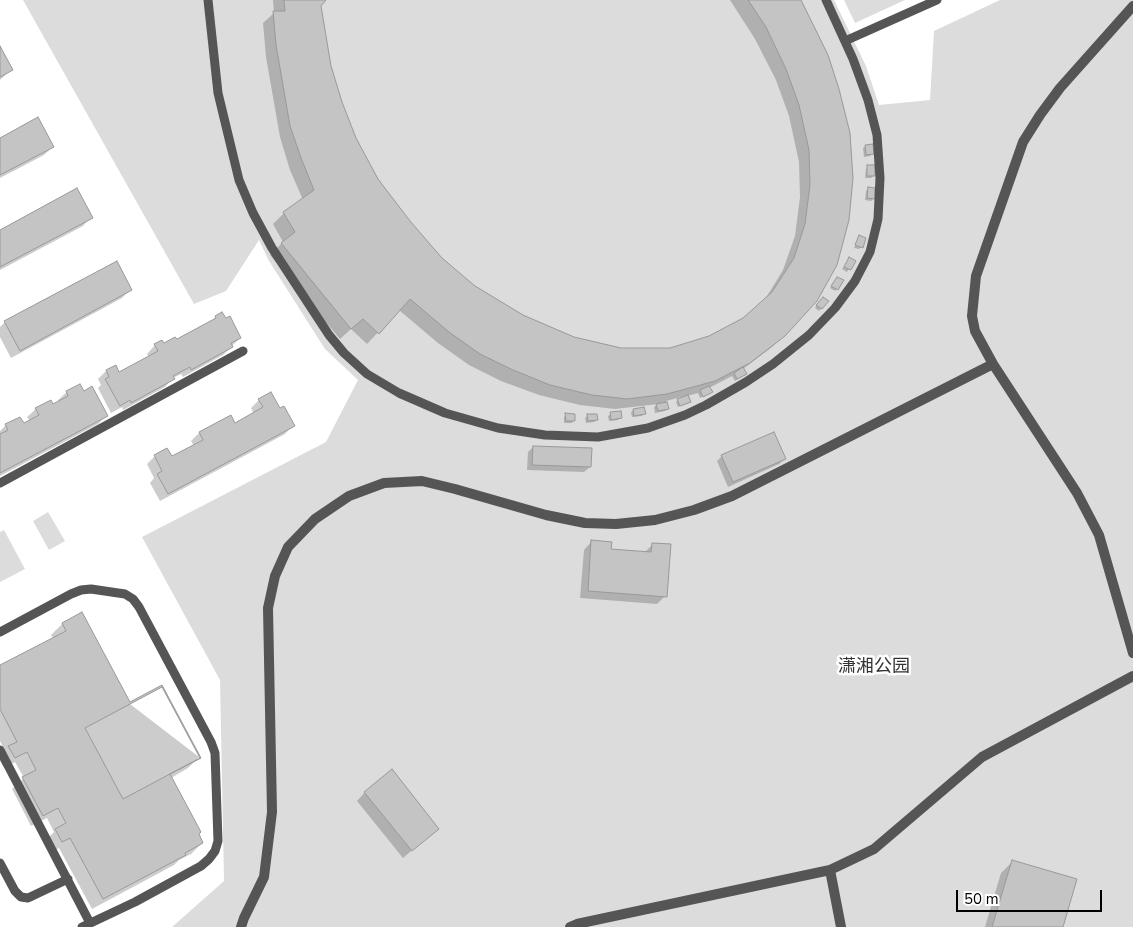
<!DOCTYPE html>
<html>
<head>
<meta charset="utf-8">
<style>
  body { margin:0 }
  #map { position:relative; width:1133px; height:927px; overflow:hidden; background:#fff; font-family:"Nunito Sans",sans-serif }
  canvas { display:block }
  .scale { position:absolute; left:956px; top:890px; width:146px; height:22px; box-sizing:border-box; border:2px solid #000; border-top:0; padding-left:6px; font-size:15px; line-height:18px; white-space:nowrap; color:#000; -webkit-text-stroke:4px #fff; paint-order:stroke }
</style>
</head>
<body>
<div id="map">
<canvas width="1133" height="927"></canvas>
<div class="scale">50 m</div>
</div>
<script>
const context = document.querySelector('canvas').getContext('2d');
context.lineJoin = 'round';
function fillPath(path, color) {
  context.fillStyle = color;
  context.fill(path, 'evenodd');
}
function poly(rows) {
  const path = new Path2D();
  for (const r of rows) {
    path.moveTo(r[0], r[1]);
    for (let i = 2; i < r.length; i += 2) path.lineTo(r[i], r[i + 1]);
  }
  return path;
}
function strokePath(path, color, width, dash) {
  context.strokeStyle = color;
  context.lineWidth = width;
  context.lineCap = dash ? 'butt' : 'round';
  context.setLineDash(dash || []);
  context.stroke(path);
}
function drawText(font, color, halo, rows, align = 'center') {
  context.font = font + ' "Nunito Sans","Noto Sans SC",sans-serif';
  context.lineWidth = 5;
  context.setLineDash([]);
  context.textBaseline = 'middle';
  context.strokeStyle = halo;
  context.fillStyle = color;
  for (const [text, x, y, turn = 0] of rows) {
    context.save();
    context.translate(x, y);
    context.rotate((+turn || 0) * Math.PI / 180);
    context.textAlign = isNaN(turn) ? turn : align;
    if (halo) context.strokeText(text, 0, 0);
    context.fillText(text, 0, 0);
    context.restore();
  }
}
fillPath(poly([
  [23,0,834,0,866,66,879,105,930,100,934,31,1000,0,1133,0,1133,927,172,927,224,881,220,680,142,537,326,442,358,380,325,349,269,261,259,240,226,291,194,304],
  [844,0,905,0,855,23],
  [48,512,65,541,49,550,33,521],
  [4,530,25,569,0,582,0,532]
]), '#dcdcdc');
fillPath(poly([
  [273,0,325,0,320,5,330,67,340,103,354,138,377,180,409,222,441,259,474,287,522,316,573,338,620,350,670,350,710,337,743,319,764,301,783,270,795,236,800,197,799,162,789,116,776,80,755,39,730,0,799,0,838,90,784,335,772,347,743,369,746,374,743,376,735,381,732,376,709,388,711,392,700,398,698,393,687,396,689,401,678,407,676,402,681,397,666,401,668,409,665,411,655,413,654,407,658,404,615,409,580,405,539,395,501,381,469,365,438,343,399,310,367,344,351,329,340,339,270,255,283,242,273,224,284,213,303,200,290,170,280,137,266,57,263,23,274,13],
  [0,49,11,70,0,80],
  [0,139,53,146,44,155,0,178],
  [866,146,872,154,870,156,864,157,863,148],
  [868,166,874,175,871,178,865,178,866,169],
  [868,189,874,198,871,201,865,200,866,191],
  [91,217,83,226,0,270,0,231],
  [859,237,861,247,859,249,854,248],
  [849,259,854,261,847,272,842,269],
  [835,280,837,289,835,291,830,288],
  [130,290,122,298,11,358,0,337,0,327,5,322],
  [820,300,827,302,819,311,815,308],
  [216,317,240,338,223,355,183,377,181,374,173,378,165,387,123,410,122,407,111,413,98,388,101,385,98,379,106,371,115,366,119,373,149,357,147,354,155,345,176,341,209,323],
  [67,392,83,393,106,416,98,424,0,476,0,431,6,425,23,424,30,421,27,417,36,409,52,406,59,402,58,400],
  [259,400,279,410,293,425,285,434,160,501,150,483,154,478,147,464,155,456,171,458,194,446,191,441,199,433,230,417,234,424,254,414,251,408],
  [634,410,644,413,642,416,632,417,631,412],
  [611,414,620,417,618,420,609,421,608,416],
  [566,415,574,420,572,423,564,423,564,417],
  [588,415,597,420,594,422,586,423,585,418],
  [533,447,590,449,590,467,584,472,527,470,528,452],
  [722,456,785,459,779,464,728,487,717,461],
  [592,541,610,551,644,553,653,544,665,596,657,604,580,598,584,550],
  [82,614,130,704,199,757,188,768,171,778,202,843,191,854,179,860,174,865,92,909,59,848,51,852,45,841,54,832,47,818,31,826,12,789,24,778,15,762,4,768,0,761,0,756,5,751,0,741,0,667,53,638,51,635,62,624],
  [365,792,437,829,403,858,357,801],
  [1012,862,1061,927,985,927,1001,873]
]), '#0003');
const building = poly([
  [284,0,326,0,321,6,331,66,342,102,356,138,378,179,410,221,442,258,475,286,523,315,574,337,621,348,670,348,709,336,743,318,772,292,794,258,805,224,810,185,809,150,799,105,786,69,766,27,748,0,801,0,828,55,839,89,850,133,853,178,849,220,837,265,817,301,785,336,750,363,715,381,667,394,627,399,592,395,550,385,513,370,480,354,449,332,410,299,379,334,363,319,351,329,281,243,295,232,283,212,314,190,301,158,290,126,276,45,273,11,285,11,284,0],
  [0,46,13,70,0,77,0,46],
  [38,117,54,147,0,175,0,138,38,117],
  [873,144,874,154,866,155,865,145,873,144],
  [867,165,875,165,875,176,867,176,867,165],
  [868,187,875,188,875,199,867,198,868,187],
  [77,188,93,218,0,267,0,230,77,188],
  [859,235,866,238,863,248,855,245,859,235],
  [849,257,856,261,851,270,844,267,849,257],
  [117,261,132,290,20,351,4,321,117,261],
  [837,277,844,280,838,290,831,286,837,277],
  [823,297,829,301,822,309,816,305,823,297],
  [222,312,226,318,230,316,241,338,231,343,233,347,191,370,190,367,173,376,175,379,131,403,130,400,120,406,105,379,109,377,106,370,116,365,119,372,158,351,154,344,162,340,164,343,175,337,177,339,216,318,215,316,222,312],
  [743,367,747,374,737,379,734,373,743,367],
  [80,384,84,391,92,386,108,416,0,473,0,434,8,430,5,424,20,417,24,423,39,415,35,408,51,400,53,404,68,396,66,391,80,384],
  [709,386,713,392,703,397,700,390,709,386],
  [271,392,280,408,284,406,295,426,168,494,157,474,162,471,154,455,167,448,172,456,203,440,199,432,231,415,235,423,263,407,258,399,271,392],
  [688,395,691,402,680,406,677,399,688,395],
  [667,402,669,409,658,411,656,404,667,402],
  [644,407,646,414,634,416,633,409,644,407],
  [621,411,622,418,611,420,610,412,621,411],
  [565,413,575,414,575,421,566,421,565,413],
  [587,414,597,414,598,420,588,421,587,414],
  [774,432,786,459,733,482,721,455,774,432],
  [533,446,592,448,591,467,532,465,533,446],
  [591,540,612,542,611,549,651,552,652,543,671,544,667,597,588,591,591,540],
  [82,612,130,702,162,685,201,758,170,774,201,832,199,834,203,843,185,853,186,855,103,899,70,838,62,842,55,829,66,823,58,808,43,816,22,777,36,770,27,752,15,758,8,746,17,742,0,709,0,665,66,631,62,623,82,612],
  [162,687,200,758,123,799,85,728,162,687],
  [392,769,439,829,412,851,364,792,392,769],
  [1012,860,1077,879,1063,927,992,927,1012,860]
]);
fillPath(building, '#c4c4c4');
strokePath(building, '#999', 1);
strokePath(poly([
  [208,0,218,93,239,180,253,213,272,248,329,335,344,353,367,374,399,393,445,413,498,428,545,435,598,437,648,428,685,415,706,405,746,382,773,364,809,335,835,308,855,281,870,252,878,219,880,178,877,135,868,100,853,59,826,0],
  [845,41,937,0],
  [0,483,243,351],
  [0,632,71,594,81,590,91,589,125,594,133,599,139,607,211,742,215,753,218,841,215,851,209,859,201,866,135,902,82,927],
  [0,750,90,923],
  [0,863,15,891,21,897,28,898,68,879]
]), '#555', 9);
strokePath(poly([
  [1133,6,1060,88,1040,115,1023,142,976,276,972,316,975,331,993,364,1077,493,1099,535,1133,653],
  [241,927,244,918,264,877,272,812,268,608,275,576,288,547,315,519,349,496,384,483,422,481,455,489,546,515,585,523,616,524,655,520,694,510,732,496,993,364],
  [570,927,577,924,830,870],
  [841,927,830,870,874,849,982,757,1133,676]
]), '#555', 10);
drawText('18px', '#333', '#fff', [
  ["潇湘公园",874,668]
]);
</script>
</body>
</html>
